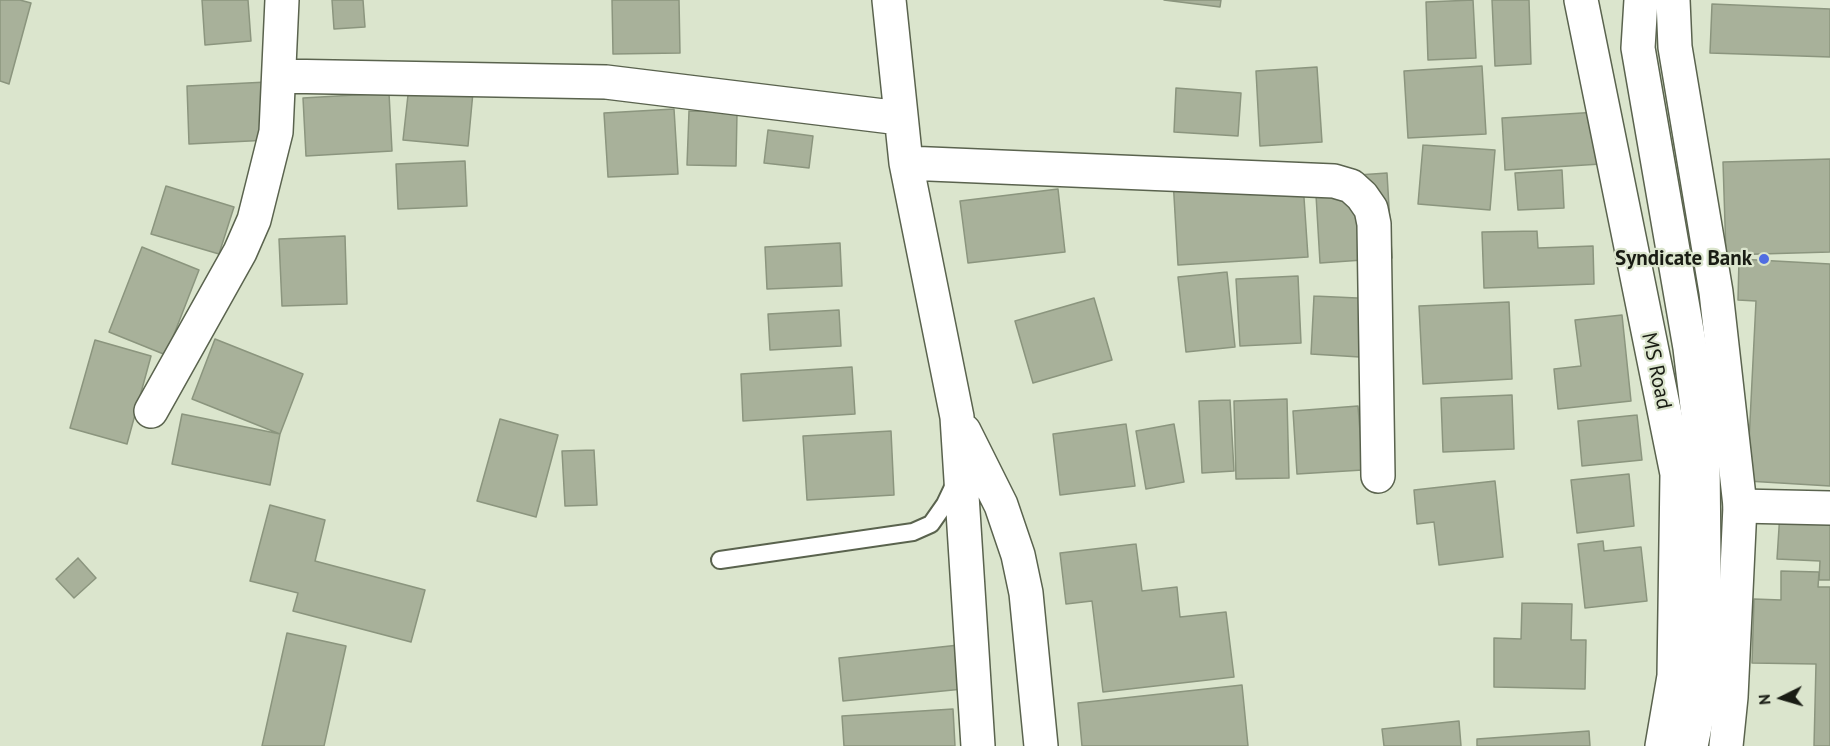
<!DOCTYPE html>
<html>
<head>
<meta charset="utf-8">
<style>
  body { margin:0 }
  #map { position:relative; width:1830px; height:746px; overflow:hidden; background:#dbe5cd; font-family:"PT Sans",sans-serif }
  canvas { display:block }
  .north { position:absolute; left:1752px; top:668px; width:60px; height:60px; -webkit-text-stroke:4px #dbe5cd; paint-order:stroke; rotate:265deg; font-size:16px; font-weight:700; line-height:24px; text-align:center; color:#191c14 }
  .north::after { content:''; display:block; margin:auto; width:21px; height:27px; background:#191c14; clip-path:polygon(50% 0,100% 100%,50% 72%,0 100%) }
</style>
</head>
<body>
<div id="map">
<canvas width="1830" height="746"></canvas>
<div class="north">N</div>
</div>
<script>
const context = document.querySelector('canvas').getContext('2d');
context.lineJoin = 'round';
function fillPath(path, color) {
  context.fillStyle = color;
  context.fill(path, 'evenodd');
}
function poly(rows) {
  const path = new Path2D();
  for (const r of rows) {
    path.moveTo(r[0], r[1]);
    for (let i = 2; i < r.length; i += 2) path.lineTo(r[i], r[i + 1]);
  }
  return path;
}
function strokePath(path, color, width, dash) {
  context.strokeStyle = color;
  context.lineWidth = width;
  context.lineCap = dash ? 'butt' : 'round';
  context.setLineDash(dash || []);
  context.stroke(path);
}
function drawText(font, color, halo, rows, align = 'center') {
  context.font = font + ' "PT Sans",sans-serif';
  context.lineWidth = 4.5;
  context.setLineDash([]);
  context.textBaseline = 'middle';
  context.strokeStyle = halo;
  context.fillStyle = color;
  for (const [text, x, y, turn = 0] of rows) {
    context.save();
    context.translate(x, y);
    context.rotate((+turn || 0) * Math.PI / 180);
    context.textAlign = isNaN(turn) ? turn : align;
    if (halo) context.strokeText(text, 0, 0);
    context.fillText(text, 0, 0);
    context.restore();
  }
}
const building = poly([
  [0,0,20,0,31,3,9,84,0,81,0,0],
  [202,0,248,0,251,41,205,45,202,0],
  [332,0,363,0,365,27,334,29,332,0],
  [612,0,679,0,680,53,613,54,612,0],
  [1164,0,1221,0,1220,7,1164,0],
  [1473,0,1476,58,1428,60,1426,2,1473,0],
  [1492,0,1529,0,1531,64,1495,66,1492,0],
  [1712,4,1830,9,1830,57,1710,53,1712,4],
  [1482,66,1486,134,1408,138,1404,71,1482,66],
  [1317,67,1322,142,1260,146,1256,71,1317,67],
  [267,82,270,140,189,144,187,86,267,82],
  [409,86,473,92,468,146,403,140,409,86],
  [1176,88,1241,93,1238,136,1174,132,1176,88],
  [389,93,392,151,306,156,303,98,389,93],
  [674,109,678,174,608,177,604,113,674,109],
  [689,111,737,112,736,166,687,165,689,111],
  [1598,112,1601,164,1505,170,1502,118,1598,112],
  [768,130,813,136,809,168,764,163,768,130],
  [1423,145,1495,150,1490,210,1418,204,1423,145],
  [1830,159,1830,252,1726,255,1723,162,1830,159],
  [465,161,467,206,398,209,396,164,465,161],
  [1562,170,1564,208,1518,210,1515,173,1562,170],
  [1387,173,1392,258,1320,263,1315,178,1387,173],
  [1173,179,1303,183,1308,257,1178,265,1173,179],
  [166,186,234,207,219,254,151,234,166,186],
  [1058,189,1065,252,968,263,960,201,1058,189],
  [1537,231,1538,248,1593,246,1594,284,1484,288,1482,232,1537,231],
  [345,236,347,304,282,306,279,239,345,236],
  [840,243,842,286,767,289,765,247,840,243],
  [142,247,199,270,166,355,109,332,142,247],
  [1739,259,1830,264,1830,486,1747,481,1756,301,1738,300,1739,259],
  [1227,272,1235,347,1186,352,1178,277,1227,272],
  [1298,276,1301,343,1240,346,1236,279,1298,276],
  [1314,296,1379,299,1376,358,1311,354,1314,296],
  [1094,298,1112,360,1033,383,1015,321,1094,298],
  [1509,302,1512,379,1423,384,1419,306,1509,302],
  [839,310,841,346,770,350,768,314,839,310],
  [1622,315,1631,401,1558,409,1554,369,1581,366,1575,320,1622,315],
  [215,339,303,374,280,434,192,399,215,339],
  [95,340,151,356,127,444,70,428,95,340],
  [852,367,855,414,743,421,741,374,852,367],
  [1512,395,1514,449,1443,452,1441,398,1512,395],
  [1287,399,1289,478,1236,479,1234,401,1287,399],
  [1230,400,1234,471,1202,473,1199,401,1230,400],
  [1358,406,1363,470,1297,474,1293,411,1358,406],
  [182,414,280,434,270,485,172,464,182,414],
  [1637,415,1642,460,1582,466,1578,421,1637,415],
  [500,419,558,435,536,517,477,501,500,419],
  [1126,424,1135,486,1060,495,1053,434,1126,424],
  [1174,424,1184,482,1146,489,1136,431,1174,424],
  [891,431,894,495,807,500,803,436,891,431],
  [594,450,597,505,565,506,562,451,594,450],
  [1629,474,1634,526,1577,533,1571,480,1629,474],
  [1495,481,1503,557,1439,565,1434,522,1417,524,1414,490,1495,481],
  [1781,497,1830,501,1830,580,1819,580,1820,561,1777,559,1781,497],
  [270,505,325,520,315,561,425,590,411,642,293,611,298,593,250,581,270,505],
  [1603,541,1604,551,1641,547,1647,601,1585,608,1578,544,1603,541],
  [1136,544,1142,591,1177,587,1180,617,1226,612,1234,677,1103,692,1092,601,1066,604,1060,553,1136,544],
  [78,558,96,578,74,598,56,579,78,558],
  [1781,571,1819,572,1818,587,1830,587,1830,746,1814,746,1816,664,1752,663,1754,599,1781,600,1781,571],
  [1522,603,1572,604,1571,640,1586,640,1585,689,1494,687,1494,638,1521,639,1522,603],
  [287,633,346,646,324,746,262,746,287,633],
  [959,645,963,689,843,701,839,658,959,645],
  [1242,685,1248,746,1082,746,1078,703,1242,685],
  [953,709,955,746,844,746,842,716,953,709],
  [1459,721,1461,746,1384,746,1382,729,1459,721],
  [1589,731,1590,746,1477,746,1477,739,1589,731]
]);
fillPath(building, '#a8b19a');
strokePath(building, '#8b957e', 1.5);
const service = poly([
  [720,560,913,532,931,524,945,504,955,483]
]);
const minor = poly([
  [889,0,906,163,957,417,978,746],
  [279,76,606,82,900,118],
  [906,163,1334,181,1351,186,1362,196,1371,209,1374,224,1378,476],
  [151,411,240,252,254,220,276,132,282,0],
  [964,431,1001,505,1018,555,1026,593,1041,746],
  [1740,506,1830,508]
]);
const tertiary = poly([
  [1581,0,1677,474,1674,676,1662,746],
  [1673,0,1675,47,1716,292,1740,506,1731,697,1726,746]
]);
const trunk = poly([
  [1641,0,1638,48,1690,348,1703,456,1705,677,1691,746]
]);
strokePath(service, '#5a634e', 20);
strokePath(minor, '#5a634e', 36);
strokePath(tertiary, '#5a634e', 36);
strokePath(trunk, '#5a634e', 36);
strokePath(service, '#fff', 16);
strokePath(minor, '#fff', 33);
strokePath(tertiary, '#fff', 33);
strokePath(trunk, '#fff', 33);
for (const [x, y, r, color] of [
  [1764,259,6,"#506de2"]
]) {
  const dot = new Path2D();
  dot.arc(x, y, r, 0, 2 * Math.PI);
  context.fillStyle = color;
  context.fill(dot);
  strokePath(dot, '#dbe5cd', 2);
}
drawText('bold 21px', '#191c14', '#dbe5cd', [
  ["Syndicate Bank",1752,259]
], 'right');
drawText('21px', '#191c14', '#dbe5cd', [
  ["MS Road",1656,371,78]
]);
</script>
</body>
</html>
